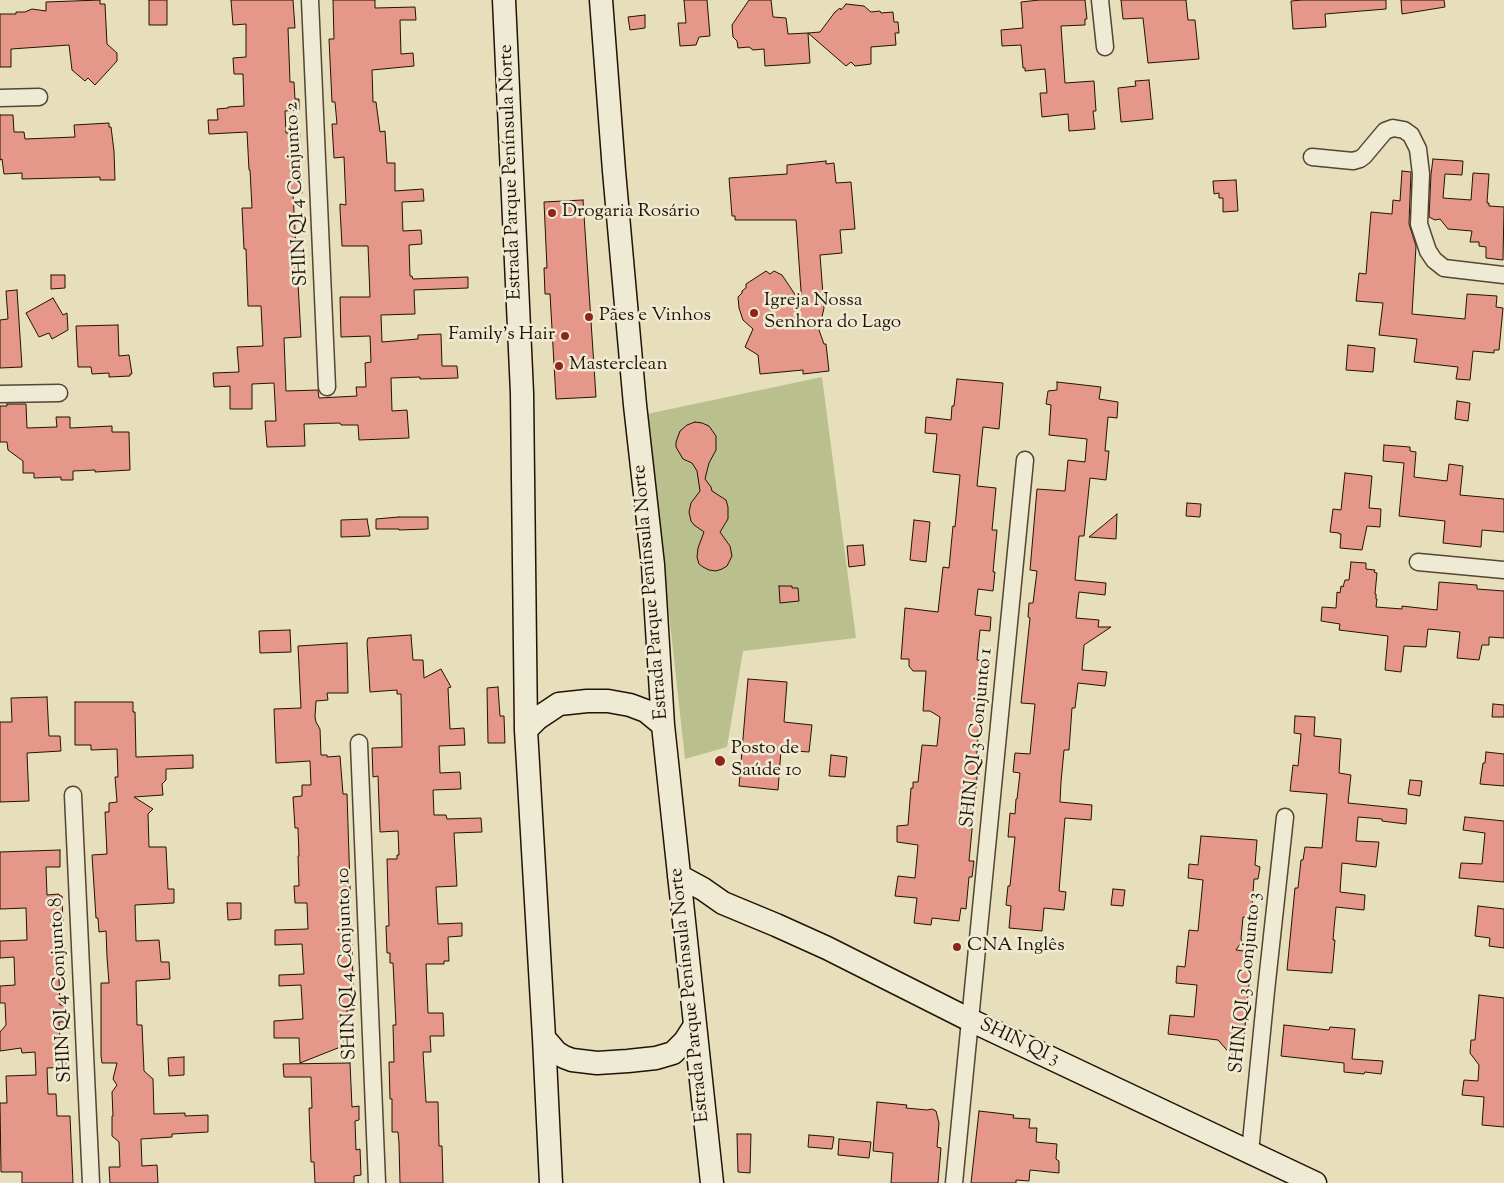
<!DOCTYPE html>
<html>
<head>
<meta charset="utf-8">
<style>
  body { margin:0 }
  canvas { display:block; background:#e7debb }
</style>
</head>
<body>
<canvas width="1504" height="1183"></canvas>
<script>
const context = document.querySelector('canvas').getContext('2d');
context.lineJoin = 'round';
function fillPath(path, color) {
  context.fillStyle = color;
  context.fill(path, 'evenodd');
}
function poly(rows) {
  const path = new Path2D();
  for (const r of rows) {
    path.moveTo(r[0], r[1]);
    for (let i = 2; i < r.length; i += 2) path.lineTo(r[i], r[i + 1]);
  }
  return path;
}
function strokePath(path, color, width, dash) {
  context.strokeStyle = color;
  context.lineWidth = width;
  context.lineCap = dash ? 'butt' : 'round';
  context.setLineDash(dash || []);
  context.stroke(path);
}
function drawText(font, color, halo, rows, align = 'center') {
  context.font = font + ' "Sorts Mill Goudy",serif';
  context.lineWidth = 5;
  context.setLineDash([]);
  context.textBaseline = 'middle';
  context.strokeStyle = halo;
  context.fillStyle = color;
  for (const [text, x, y, turn = 0] of rows) {
    context.save();
    context.translate(x, y);
    context.rotate((+turn || 0) * Math.PI / 180);
    context.textAlign = isNaN(turn) ? turn : align;
    if (halo) context.strokeText(text, 0, 0);
    context.fillText(text, 0, 0);
    context.restore();
  }
}
fillPath(poly([
  [822,377,856,638,743,651,727,747,685,759,647,414]
]), '#b9c08d');
const building = poly([
  [100,0,100,4,105,4,107,44,117,53,117,61,95,85,88,78,85,81,72,70,69,45,11,49,11,67,0,67,0,14,16,14,16,12,25,12,32,9,46,11,46,2,100,0],
  [149,0,167,0,167,25,149,25,149,0],
  [231,0,293,0,295,28,288,28,290,82,294,82,295,99,299,99,299,110,285,111,286,133,300,133,300,150,299,150,302,193,293,194,301,337,284,338,286,391,318,390,319,398,357,396,356,387,366,387,365,363,371,362,370,336,341,337,340,297,370,297,368,246,342,246,340,209,340,204,346,205,344,157,334,158,332,124,337,124,335,102,332,102,329,39,334,39,333,0,375,0,375,8,415,7,416,20,400,20,401,54,413,53,414,66,372,70,373,102,376,102,380,132,385,131,387,163,395,163,395,191,423,189,424,201,402,202,403,231,421,230,422,244,409,245,410,276,412,276,413,279,468,277,468,288,414,290,415,314,381,315,382,342,418,339,418,335,441,334,442,366,457,366,458,378,420,379,420,377,391,378,392,411,407,410,409,438,359,440,358,425,341,425,340,423,304,424,305,446,267,447,265,421,276,421,274,383,252,384,252,409,230,409,230,386,214,387,213,373,239,372,237,347,263,346,261,306,248,306,246,249,244,249,242,208,252,208,250,170,249,170,247,132,209,134,208,120,218,120,217,109,228,108,228,107,244,106,243,74,234,74,233,58,246,57,246,24,233,25,231,0],
  [684,0,707,0,710,36,699,37,696,45,680,46,678,23,686,23,684,0],
  [749,0,771,0,773,17,786,18,788,34,808,33,810,63,765,66,764,49,753,50,749,47,738,48,737,41,733,37,732,25,749,0],
  [1039,0,1085,0,1087,19,1085,19,1085,25,1061,26,1065,83,1094,81,1096,111,1093,111,1095,129,1069,131,1068,114,1042,117,1040,93,1047,93,1045,69,1025,71,1025,68,1023,68,1021,45,1002,46,1001,30,1023,28,1021,2,1039,0],
  [1121,0,1186,0,1188,20,1195,20,1199,59,1148,63,1143,18,1123,19,1121,0],
  [1302,0,1386,0,1386,9,1325,14,1326,27,1293,29,1291,1,1302,0],
  [1401,0,1444,0,1445,7,1402,14,1401,0],
  [846,4,864,6,871,12,880,11,881,13,893,12,894,22,898,22,899,33,895,33,896,45,871,47,871,64,855,66,851,62,846,66,808,33,820,32,835,12,840,8,841,10,846,4],
  [645,15,645,28,630,30,628,17,645,15],
  [1149,80,1153,119,1121,122,1118,88,1136,86,1135,81,1149,80],
  [0,115,13,115,14,132,24,132,25,139,75,137,74,125,109,123,109,127,111,127,114,151,115,180,100,180,100,177,22,179,22,173,4,174,2,159,0,160,0,115],
  [1433,159,1463,161,1462,175,1445,174,1443,198,1471,200,1473,173,1489,174,1487,203,1489,203,1489,206,1504,207,1503,260,1486,258,1486,247,1479,246,1479,242,1470,242,1472,231,1448,229,1440,219,1435,220,1429,217,1431,174,1433,159],
  [826,161,826,164,834,163,836,183,851,182,855,229,840,230,842,253,820,255,824,308,819,330,824,344,826,344,829,371,803,374,803,370,760,374,758,355,745,347,753,329,743,320,739,308,738,297,742,293,742,291,746,288,746,284,766,271,770,274,774,271,782,275,802,305,796,220,735,220,735,216,732,216,729,178,787,174,787,165,826,161],
  [1402,171,1411,172,1409,224,1416,246,1412,314,1465,319,1467,294,1497,296,1496,307,1503,308,1499,350,1494,350,1494,353,1473,351,1470,380,1456,379,1458,367,1414,362,1417,339,1379,335,1383,303,1356,301,1359,273,1366,274,1371,212,1392,214,1393,200,1400,201,1402,171],
  [1236,180,1238,211,1223,212,1223,198,1219,198,1219,193,1214,194,1213,181,1236,180],
  [583,200,596,397,556,399,550,294,545,294,544,268,547,268,544,202,583,200],
  [51,275,65,275,65,288,51,289,51,275],
  [17,290,22,367,0,368,0,320,8,319,6,291,17,290],
  [53,298,63,315,67,313,68,330,52,339,49,333,39,337,26,313,53,298],
  [118,325,119,356,129,355,132,374,130,374,130,376,109,377,109,373,92,374,91,367,78,367,76,326,118,325],
  [1348,345,1375,348,1373,372,1346,370,1348,345],
  [957,379,1003,383,999,429,983,427,977,486,996,488,992,530,997,530,993,572,995,572,993,591,978,589,975,615,991,617,990,631,980,630,977,660,986,661,985,675,980,674,977,705,980,706,979,718,983,720,981,736,978,737,976,767,978,767,969,861,974,861,972,877,969,877,966,909,961,908,959,921,932,918,931,925,914,923,917,898,895,896,898,876,915,878,918,845,897,842,897,826,908,825,911,788,913,788,913,782,918,782,922,745,937,746,940,717,930,711,923,711,926,671,913,671,909,666,909,659,901,659,905,608,938,612,943,567,949,568,953,526,955,527,960,475,933,472,937,434,925,433,926,417,951,420,952,406,954,406,957,379],
  [1057,382,1101,387,1099,399,1118,402,1117,418,1108,417,1105,451,1109,451,1106,480,1090,478,1084,536,1079,536,1075,580,1106,583,1105,595,1079,592,1076,618,1099,620,1098,627,1111,627,1084,645,1082,670,1107,672,1105,686,1078,683,1075,708,1072,708,1069,750,1064,750,1061,782,1060,802,1092,805,1091,820,1065,818,1059,891,1066,892,1064,910,1044,908,1042,931,1009,928,1011,906,1006,905,1008,886,1010,886,1015,837,1008,837,1010,813,1015,814,1016,799,1017,799,1020,773,1013,772,1015,753,1030,754,1035,704,1021,703,1030,618,1028,617,1029,603,1033,603,1037,571,1030,570,1037,489,1065,491,1068,460,1085,462,1087,439,1049,435,1051,405,1046,404,1048,391,1057,390,1057,382],
  [1457,401,1470,403,1468,421,1455,419,1457,401],
  [7,404,26,404,27,428,57,427,56,417,70,417,70,428,112,426,112,432,129,432,130,470,95,472,95,470,73,471,73,480,61,480,61,477,34,478,34,473,23,473,23,461,8,450,7,442,0,442,0,406,7,406,7,404],
  [695,422,702,423,709,426,716,436,716,450,709,463,705,479,711,487,712,491,726,500,728,507,728,519,720,532,730,546,732,556,727,566,722,569,716,571,709,570,703,567,699,564,697,557,698,548,704,532,694,525,691,521,689,512,691,503,700,491,697,471,692,463,683,459,676,447,676,442,680,431,687,425,695,422],
  [1384,445,1410,447,1410,451,1416,452,1414,477,1447,481,1449,464,1463,466,1460,495,1504,499,1504,532,1482,530,1481,547,1443,543,1445,521,1399,516,1404,463,1383,461,1384,445],
  [1345,473,1372,476,1369,508,1381,509,1380,527,1367,526,1362,550,1340,548,1341,534,1339,534,1339,533,1330,532,1333,509,1341,510,1345,473],
  [1187,503,1201,504,1200,517,1186,516,1187,503],
  [1117,514,1116,539,1089,537,1117,514],
  [399,517,428,517,428,529,399,530,399,529,376,529,376,519,399,517],
  [367,519,370,536,341,537,341,520,367,519],
  [914,520,930,522,926,562,910,560,914,520],
  [863,545,865,565,849,567,847,546,863,545],
  [1351,562,1366,563,1366,569,1375,570,1374,572,1377,573,1375,594,1376,594,1376,599,1377,599,1376,607,1402,609,1402,606,1437,610,1439,582,1477,585,1477,589,1504,591,1504,638,1489,637,1489,645,1482,645,1479,660,1457,658,1460,632,1428,629,1426,647,1404,646,1401,672,1385,670,1388,636,1339,630,1340,624,1321,621,1322,607,1336,608,1337,592,1340,593,1341,586,1343,587,1345,580,1349,580,1351,562],
  [779,586,792,586,792,588,798,588,799,601,780,603,779,586],
  [290,630,291,652,260,653,259,631,290,630],
  [411,635,413,660,423,660,424,678,441,669,451,687,448,688,450,729,464,728,465,745,439,746,440,773,460,772,461,789,433,790,434,815,446,815,447,819,481,818,482,832,454,833,457,886,436,887,438,924,462,923,462,936,448,937,449,961,444,961,444,964,426,964,428,1013,443,1013,444,1036,430,1036,431,1052,423,1052,426,1102,438,1102,439,1146,442,1146,443,1183,400,1183,399,1143,398,1132,392,1132,392,1099,390,1099,389,1062,394,1062,393,1025,396,1025,393,963,390,963,390,953,387,953,386,926,389,926,387,859,397,859,397,855,399,855,398,831,380,832,378,776,373,777,372,748,402,747,401,694,397,694,397,690,370,692,367,642,368,638,411,635],
  [347,643,348,693,327,693,328,700,316,701,315,717,316,722,320,729,321,755,327,755,327,757,340,756,343,794,347,794,354,1010,347,1010,348,1044,300,1063,299,1038,274,1038,274,1021,303,1019,301,985,279,986,279,975,304,974,302,944,275,945,275,930,308,929,307,903,295,903,294,886,299,886,298,856,299,856,298,828,295,828,293,797,302,796,302,785,311,785,310,761,276,763,274,709,301,708,298,646,347,643],
  [748,679,787,682,784,722,812,725,809,752,781,750,778,790,739,786,748,679],
  [498,687,500,716,504,716,505,743,488,743,487,688,498,687],
  [47,697,49,736,60,736,61,751,27,753,29,801,0,802,0,722,12,722,11,698,47,697],
  [75,702,133,702,133,712,135,712,136,757,193,755,193,768,166,769,166,780,162,784,163,795,134,797,153,809,148,814,149,847,166,847,168,889,174,889,174,903,135,905,136,941,159,940,161,962,169,962,170,979,136,981,137,1025,142,1025,144,1071,153,1079,154,1114,185,1113,185,1116,208,1115,208,1132,172,1134,172,1137,141,1139,142,1166,157,1165,158,1183,110,1183,109,1167,120,1167,119,1142,112,1136,112,1116,113,1116,112,1092,117,1085,113,1079,117,1063,102,1063,101,1056,101,983,109,983,107,957,106,931,99,932,98,918,96,918,92,855,107,854,105,812,109,812,109,803,117,802,115,777,118,777,117,749,91,750,91,745,75,745,75,702],
  [1493,704,1504,705,1504,717,1492,717,1493,704],
  [1295,716,1315,717,1314,736,1341,739,1339,773,1351,775,1348,803,1407,809,1406,824,1382,821,1382,819,1358,817,1356,841,1379,842,1376,867,1342,863,1340,892,1365,895,1364,910,1336,907,1333,940,1335,940,1332,973,1287,970,1295,888,1298,888,1301,860,1303,860,1305,847,1322,848,1327,794,1290,791,1293,765,1298,766,1301,734,1294,733,1295,716],
  [1486,752,1504,754,1504,786,1480,784,1483,763,1485,763,1486,752],
  [831,755,847,757,845,777,829,776,831,755],
  [1410,780,1422,781,1420,796,1408,794,1410,780],
  [1465,817,1504,821,1504,882,1459,878,1461,863,1482,864,1485,833,1463,830,1465,817],
  [1201,836,1257,840,1255,865,1260,867,1258,879,1254,879,1251,918,1243,917,1241,939,1242,941,1236,950,1252,952,1243,1048,1232,1056,1218,1040,1168,1034,1170,1015,1194,1017,1197,985,1176,983,1177,966,1185,967,1189,930,1198,931,1203,880,1188,878,1189,864,1198,865,1201,836],
  [60,850,60,867,46,867,47,895,59,894,60,896,62,896,65,978,59,979,60,1005,66,1005,66,1022,59,1022,60,1038,66,1046,68,1067,47,1068,48,1094,56,1094,57,1116,70,1116,73,1183,22,1183,22,1172,1,1172,0,1103,7,1103,6,1076,36,1075,35,1052,22,1053,21,1048,0,1051,0,1032,6,1025,5,1003,0,1003,0,986,15,985,14,957,0,958,0,941,27,940,26,908,0,909,0,852,60,850],
  [1113,889,1125,890,1123,906,1111,905,1113,889],
  [227,903,241,903,241,919,228,920,227,903],
  [1478,906,1504,909,1504,948,1489,946,1490,938,1475,936,1478,906],
  [1479,995,1504,998,1504,1127,1482,1125,1484,1097,1462,1095,1464,1080,1478,1081,1479,1065,1470,1053,1471,1040,1475,1040,1479,995],
  [1284,1025,1329,1030,1330,1027,1355,1029,1352,1059,1383,1061,1381,1074,1365,1072,1364,1074,1344,1072,1344,1063,1281,1056,1284,1025],
  [184,1057,184,1075,169,1076,168,1058,184,1057],
  [350,1063,352,1107,359,1106,359,1120,355,1121,356,1150,360,1149,361,1175,354,1176,354,1183,315,1183,314,1162,311,1162,309,1108,312,1108,311,1077,284,1077,283,1064,350,1063],
  [877,1102,907,1105,906,1108,927,1110,932,1109,936,1111,939,1123,937,1147,941,1148,938,1183,891,1183,893,1153,873,1151,877,1102],
  [979,1111,1014,1115,1013,1118,1030,1119,1029,1128,1037,1128,1036,1142,1057,1144,1056,1159,1059,1161,1059,1173,1030,1170,1029,1181,1016,1180,1016,1183,971,1183,979,1111],
  [737,1134,751,1134,750,1173,738,1172,737,1134],
  [809,1135,834,1137,832,1149,808,1147,809,1135],
  [839,1139,871,1142,869,1158,838,1155,839,1139]
]);
fillPath(building, '#e59789');
strokePath(building, '#231305', 1);
const street = poly([
  [310,0,327,387],
  [1100,0,1105,47],
  [0,98,39,97],
  [1312,157,1353,161,1360,159,1364,156,1385,131,1393,128,1404,130,1411,135,1418,149,1421,174,1419,224,1428,251,1434,260,1444,268,1504,275],
  [0,394,59,393],
  [1418,562,1504,570],
  [359,743,377,1183],
  [73,795,91,1183],
  [1250,1152,1266,991,1285,817],
  [954,1183,1025,460]
]);
const secondary = poly([
  [504,0,522,393,526,730,544,1038,551,1183],
  [601,0,614,171,635,405,653,565,663,725,712,1183],
  [526,730,538,718,559,704,587,701,608,701,630,705,646,711,663,725],
  [679,876,703,889,723,903,776,925,827,948,970,1020,1315,1183],
  [544,1038,556,1052,564,1057,572,1060,597,1063,628,1061,656,1058,673,1053,685,1041,694,1027]
]);
strokePath(street, '#544632', 19);
strokePath(secondary, '#231305', 25);
strokePath(street, '#efead3', 16);
strokePath(secondary, '#efead3', 22);
for (const [x, y, r, color] of [
  [552,213,5,"#8f2418"],
  [754,313,5,"#8f2418"],
  [589,317,5,"#8f2418"],
  [565,336,5,"#8f2418"],
  [559,366,5,"#8f2418"],
  [720,761,6,"#8f2418"],
  [957,947,5,"#8f2418"]
]) {
  const dot = new Path2D();
  dot.arc(x, y, r, 0, 2 * Math.PI);
  context.fillStyle = color;
  context.fill(dot);
  strokePath(dot, '#efead3', 2);
}
drawText('19px', '#231305', '#efead3', [
  ["Estrada Parque Península Norte",512,172,-92],
  ["SHIN QI 4 Conjunto 2",298,194,-93],
  ["Estrada Parque Península Norte",652,592,-95],
  ["SHIN QI 3 Conjunto 1",978,738,-84],
  ["SHIN QI 4 Conjunto 10",348,964,-92],
  ["SHIN QI 3 Conjunto 3",1247,983,-84],
  ["SHIN QI 4 Conjunto 8",62,990,-93],
  ["Estrada Parque Península Norte",691,995,-96],
  ["SHIN QI 3",1019,1043,25]
]);
drawText('19px', '#231305', '#efead3', [
  ["Drogaria Rosário",562,213],
  ["Igreja Nossa",764,302],
  ["Senhora do Lago",764,324],
  ["Pães e Vinhos",599,317],
  ["Family's Hair",555,336,"right"],
  ["Masterclean",569,366],
  ["Posto de",731,750],
  ["Saúde 10",731,772],
  ["CNA Inglês",967,947]
], 'left');
</script>
</body>
</html>
